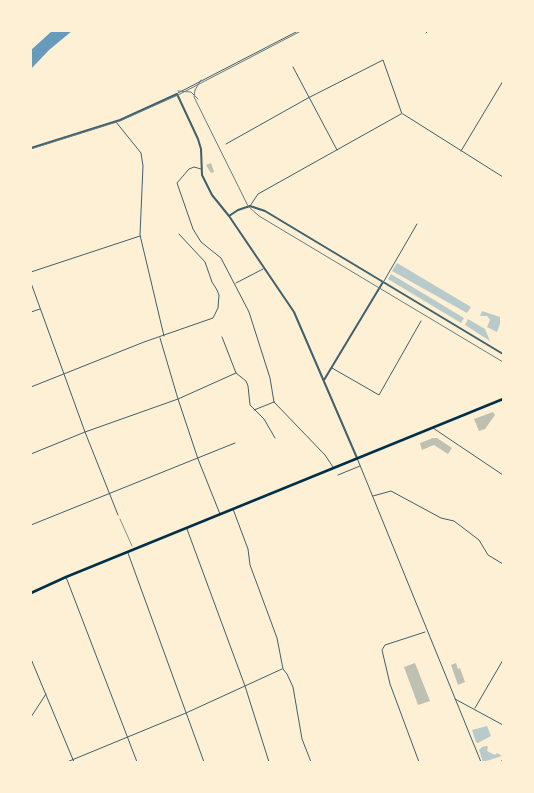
<!DOCTYPE html>
<html>
<head>
<meta charset="utf-8">
<style>
  body { margin:0 }
  #map { position:relative; width:534px; height:793px; overflow:hidden; background:#fdf0d5; font-family:"PT Serif",serif }
  canvas { display:block }
  .frame { position:absolute; inset:0; border:32px solid #fdf0d5; pointer-events:none }
</style>
</head>
<body>
<div id="map">
<canvas width="534" height="793"></canvas>
<div class="frame"></div>
</div>
<script>
const context = document.querySelector('canvas').getContext('2d');
context.lineJoin = 'round';
function fillPath(path, color) {
  context.fillStyle = color;
  context.fill(path, 'evenodd');
}
function poly(rows) {
  const path = new Path2D();
  for (const r of rows) {
    path.moveTo(r[0], r[1]);
    for (let i = 2; i < r.length; i += 2) path.lineTo(r[i], r[i + 1]);
  }
  return path;
}
function strokePath(path, color, width, dash) {
  context.strokeStyle = color;
  context.lineWidth = width;
  context.lineCap = dash ? 'butt' : 'round';
  context.setLineDash(dash || []);
  context.stroke(path);
}
fillPath(poly([
  [397,263,471,307,467,313,392,271],
  [391,274,464,318,461,323,388,279],
  [482,311,500,317,500,324,497,332,487,327,490,320,487,316,480,316],
  [468,319,485,329,490,341,465,325],
  [487,726,491,736,478,743,476,742,472,730],
  [487,746,488,747,487,751,495,755,497,753,502,756,483,762,479,750,482,747]
]), '#b9caca');
fillPath(poly([
  [52,31,72,31,49,50,31,69,31,50]
]), '#669bbc');
fillPath(poly([
  [211,163,214,172,211,173,206,165],
  [493,412,495,415,485,429,479,431,474,419],
  [433,438,437,438,452,448,448,454,434,445,422,450,420,443],
  [415,663,430,701,418,705,404,667],
  [456,663,458,669,460,668,465,682,458,685,451,665]
]), '#bec0b2');
strokePath(poly([
  [120,519,132,546]
]), '#003049', 0.5);
strokePath(poly([
  [426,33,428,31],
  [293,67,337,150],
  [178,93,298,31],
  [403,114,503,177],
  [116,122,141,153,143,166,140,235,164,336],
  [226,144,308,98,383,60,402,114],
  [461,151,503,81],
  [201,169,194,167,189,169,177,183,193,229,201,242,221,258,249,312,270,378,274,402],
  [250,206,258,194,401,114],
  [31,272,140,236],
  [384,281,417,224],
  [31,283,85,432,118,515],
  [236,283,263,269],
  [31,312,40,309],
  [222,337,236,373,246,381,248,386,250,405,264,419,275,438],
  [160,338,178,399,198,459,220,514],
  [332,368,379,395,421,321],
  [31,387,144,342,213,318,218,308,219,295,217,290,212,282,205,262,179,234],
  [274,402,325,455,333,467],
  [254,410,274,402],
  [433,428,503,475],
  [31,454,85,432,178,399,236,373],
  [357,458,481,762],
  [338,475,360,466],
  [373,496,391,491,441,518,454,521,479,540,488,555,503,564],
  [233,509,248,549,250,565,277,638,283,669,287,674,293,687,302,739,311,762],
  [31,525,235,443],
  [187,529,245,686,269,762],
  [128,553,204,762],
  [66,577,137,762],
  [31,659,74,762],
  [455,699,503,725],
  [475,708,503,660],
  [31,717,46,694],
  [67,762,186,713,282,669],
  [419,762,390,684,382,650,385,645,425,632]
]), '#3f606c', 1);
strokePath(poly([
  [31,148,120,120,177,94,198,139,201,149,202,175,212,195,229,216,294,312,357,458],
  [229,216,238,210,250,206,265,211,503,354],
  [324,380,383,282],
  [501,762,503,761]
]), '#3f606c', 2);
strokePath(poly([
  [31,593,66,577,503,399]
]), '#003049', 2.5);
strokePath(poly([
  [201,80,195,90,194,97,248,206,259,216,503,362],
  [178,91,191,92,198,99],
  [31,149,120,121,178,95,301,31]
]), '#657d81', 1);
</script>
</body>
</html>
